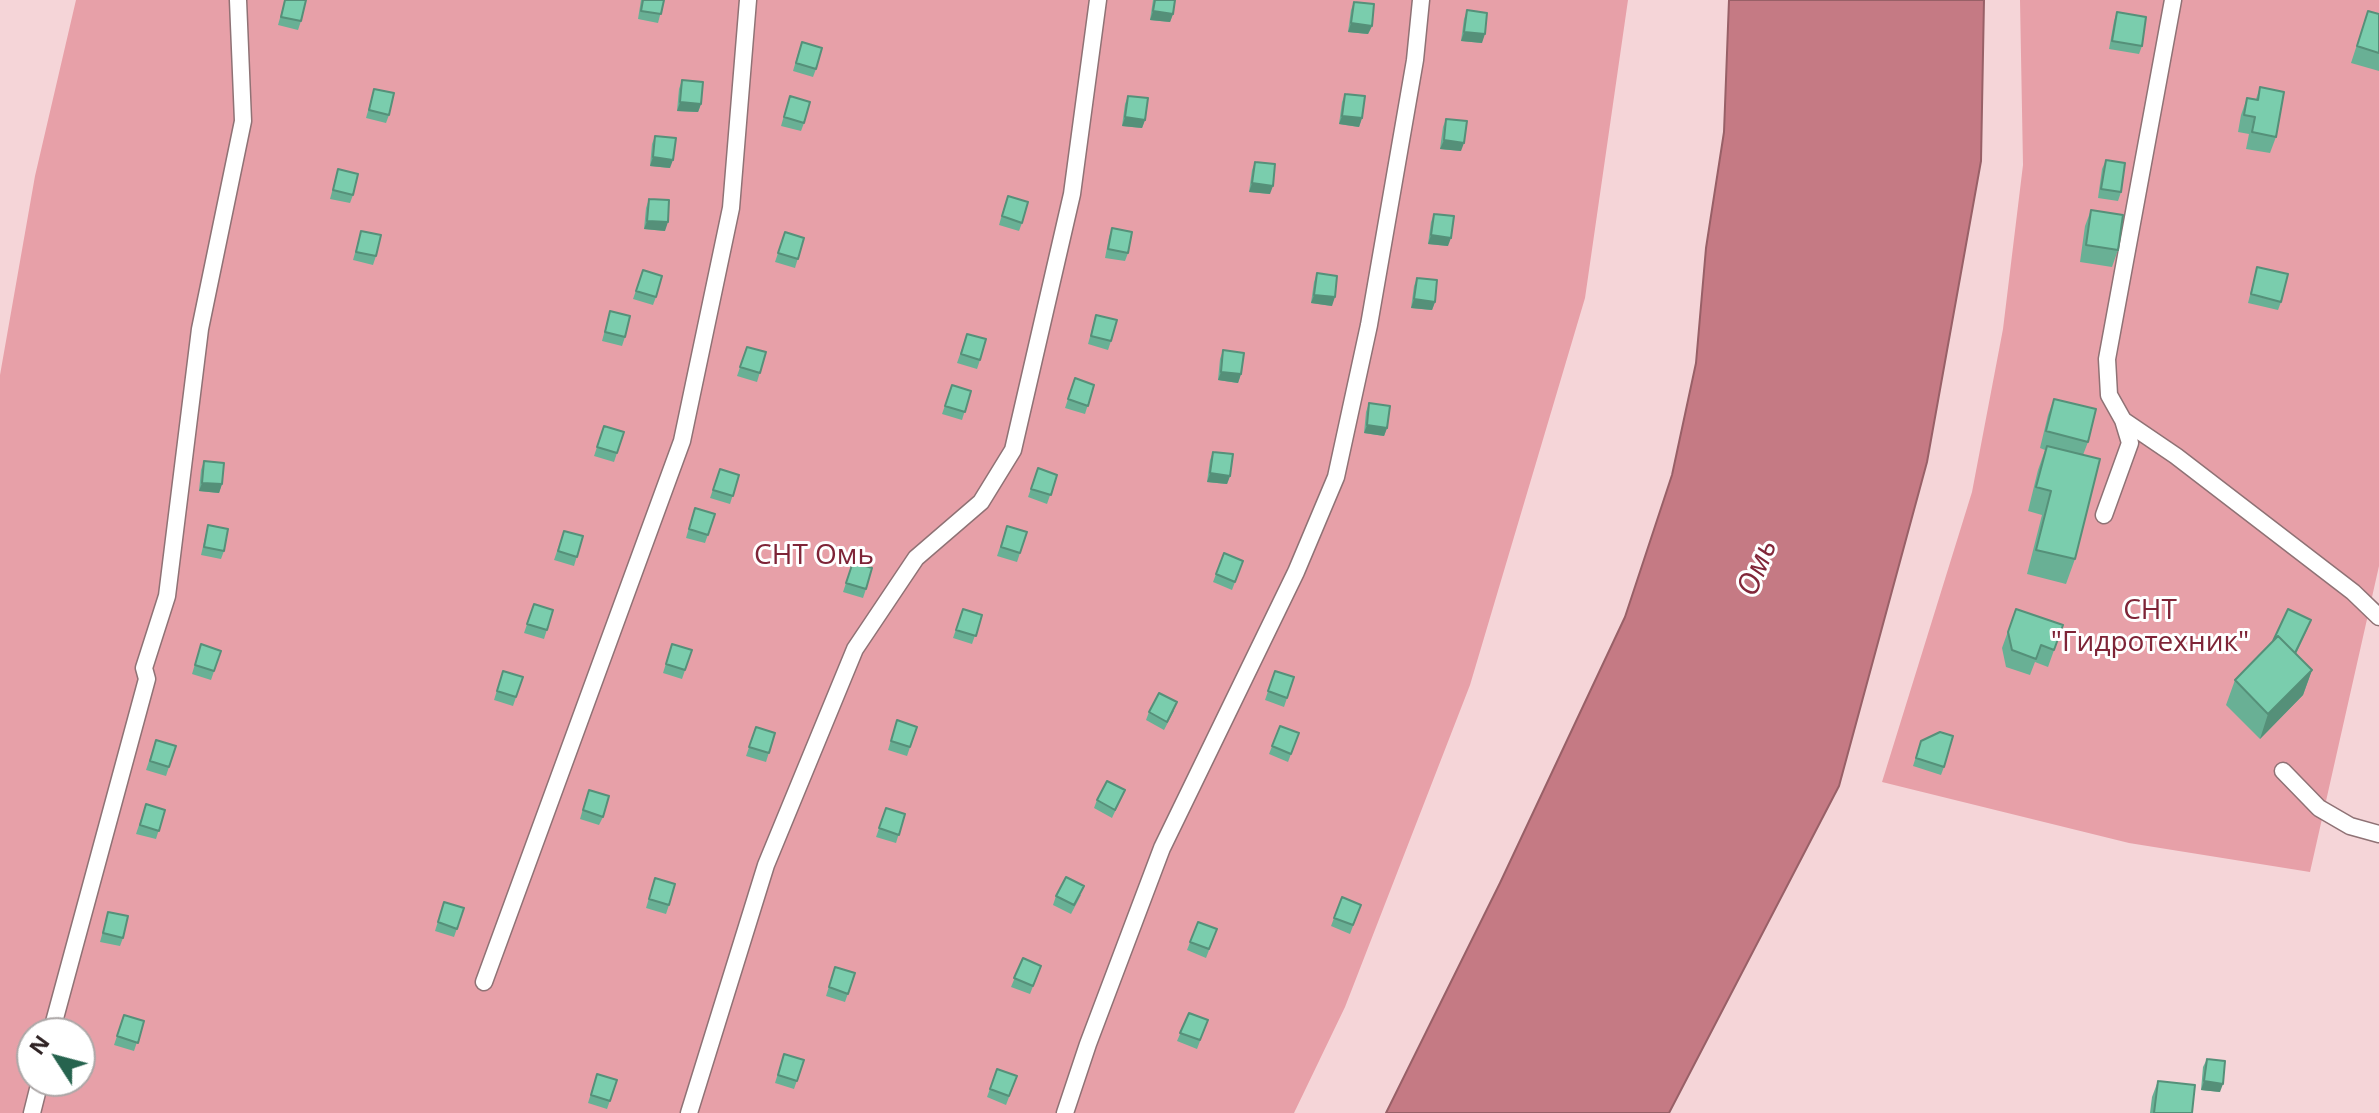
<!DOCTYPE html>
<html>
<head>
<meta charset="utf-8">
<style>
  body { margin:0 }
  #map { position:relative; width:2379px; height:1113px; overflow:hidden; background:#f5d5d8; font-family:"Open Sans",sans-serif }
  canvas { display:block }
  .north { position:absolute; left:16px; top:1017px; width:80px; height:80px; box-sizing:border-box; background:#fff; border:2px solid #aca7a7; border-radius:50%; rotate:306deg; font-size:22px; font-weight:700; line-height:32px; text-align:center; color:#2f2324 }
  .north::after { content:''; display:block; margin:auto; width:28px; height:36px; background:#26634e; clip-path:polygon(50% 0,100% 100%,50% 72%,0 100%) }
</style>
</head>
<body>
<div id="map">
<canvas width="2379" height="1113"></canvas>
<div class="north">N</div>
</div>
<script>
const context = document.querySelector('canvas').getContext('2d');
context.lineJoin = 'round';
function fillPath(path, color) {
  context.fillStyle = color;
  context.fill(path, 'evenodd');
}
function poly(rows) {
  const path = new Path2D();
  for (const r of rows) {
    path.moveTo(r[0], r[1]);
    for (let i = 2; i < r.length; i += 2) path.lineTo(r[i], r[i + 1]);
  }
  return path;
}
function strokePath(path, color, width, dash) {
  context.strokeStyle = color;
  context.lineWidth = width;
  context.lineCap = dash ? 'butt' : 'round';
  context.setLineDash(dash || []);
  context.stroke(path);
}
function drawText(font, color, halo, rows, align = 'center') {
  context.font = font + ' "Open Sans",sans-serif';
  context.lineWidth = 6;
  context.setLineDash([]);
  context.textBaseline = 'middle';
  context.strokeStyle = halo;
  context.fillStyle = color;
  for (const [text, x, y, turn = 0] of rows) {
    context.save();
    context.translate(x, y);
    context.rotate((+turn || 0) * Math.PI / 180);
    context.textAlign = isNaN(turn) ? turn : align;
    if (halo) context.strokeText(text, 0, 0);
    context.fillText(text, 0, 0);
    context.restore();
  }
}
fillPath(poly([
  [76,0,1628,0,1585,298,1470,685,1345,1007,1294,1113,0,1113,0,375,35,176],
  [32,1033,80,1033,80,1081,32,1081],
  [2020,0,2379,0,2379,566,2310,872,2129,843,1882,782,1972,492,2003,329,2023,165]
]), '#e7a0a8');
const water = poly([
  [1729,0,1984,0,1981,161,1927,462,1839,786,1669,1113,1386,1113,1500,883,1625,617,1672,475,1696,363,1706,248,1724,132,1729,0]
]);
fillPath(water, '#c57a84');
strokePath(water, '#986067', 2);
const lane = poly([
  [2173,0,2107,359,2109,395,2123,420,2176,456,2353,592,2379,617],
  [2104,515,2130,443,2123,420],
  [2283,771,2319,808,2350,826,2379,834],
  [484,982,682,441,731,208,748,0],
  [51,1033,147,679,144,668,167,596,200,329,243,121,238,0],
  [32,1113,40,1081],
  [689,1113,766,865,855,649,916,558,981,502,1013,450,1072,194,1098,0],
  [1065,1113,1088,1044,1162,848,1296,572,1336,477,1369,325,1415,60,1421,0]
]);
strokePath(lane, '#8f7275', 19);
strokePath(lane, '#fff', 16);
fillPath(poly([
  [285,0,301,21,298,30,278,25],
  [641,0,664,0,658,23,638,19],
  [1153,0,1175,0,1173,14,1170,22,1150,20],
  [1354,2,1372,26,1368,34,1348,32,1351,10],
  [1467,10,1482,43,1461,41,1464,19],
  [2368,11,2379,14,2379,71,2351,63],
  [2117,12,2142,46,2139,54,2109,49,2114,21],
  [799,50,816,69,813,77,793,71],
  [682,80,701,104,698,112,677,111,679,89],
  [2260,87,2276,137,2270,153,2246,149,2249,134,2238,132,2241,115,2247,98,2256,99],
  [374,89,389,115,386,123,366,118],
  [1345,94,1362,118,1359,127,1339,124,1342,102],
  [1128,96,1145,120,1142,128,1122,126,1125,104],
  [787,105,804,123,801,131,781,126],
  [1446,119,1461,151,1440,149,1443,127],
  [655,136,670,168,650,166,652,144],
  [2106,160,2121,192,2118,201,2098,198,2102,169],
  [1255,162,1270,194,1249,192,1252,170],
  [338,169,353,195,350,203,330,199],
  [649,199,665,231,644,229,646,208],
  [1005,204,1022,223,1019,231,999,225],
  [2091,210,2118,250,2112,267,2080,262,2085,226],
  [1434,214,1448,246,1428,244,1431,222],
  [1112,228,1128,253,1125,261,1105,258,1109,237],
  [361,231,376,256,373,265,353,260],
  [785,232,804,238,795,268,775,262],
  [2257,267,2281,302,2278,310,2248,303],
  [643,270,656,297,653,305,633,299],
  [1317,273,1332,306,1311,303,1314,282],
  [1417,278,1435,302,1432,310,1411,308,1414,286],
  [610,311,625,337,622,346,602,341],
  [1096,315,1111,341,1108,350,1088,344],
  [967,334,980,360,977,369,957,363],
  [747,347,766,352,757,382,737,376],
  [1223,350,1241,374,1238,383,1218,380,1220,359],
  [1075,378,1094,385,1085,414,1065,408],
  [952,385,971,391,962,420,942,414],
  [2054,399,2088,442,2083,455,2075,559,2066,584,2027,574,2042,515,2028,511,2038,470,2045,450,2040,448,2048,415],
  [1369,403,1387,428,1384,436,1364,433,1366,412],
  [604,426,624,432,614,462,594,456],
  [1213,452,1230,476,1227,484,1207,482,1210,460],
  [204,461,222,484,219,493,199,491,201,470],
  [1038,468,1057,475,1047,504,1028,497],
  [720,469,739,475,730,504,710,498],
  [715,514,705,543,686,538,692,517],
  [208,525,224,551,221,559,201,555],
  [1007,526,1027,532,1017,562,997,556],
  [564,531,583,536,574,566,554,560],
  [1224,553,1243,561,1232,590,1213,582],
  [853,562,866,589,863,598,843,592],
  [534,604,553,610,544,639,524,633],
  [963,609,982,615,972,644,953,638],
  [2016,609,2063,625,2048,667,2035,662,2030,675,2006,667,2002,648],
  [2308,628,2296,654,2312,670,2303,695,2260,739,2226,705,2235,680],
  [201,644,221,651,211,680,192,674],
  [672,644,692,650,682,679,663,673],
  [503,671,523,677,513,706,494,700],
  [1275,671,1294,677,1284,707,1265,700],
  [1174,711,1164,730,1146,720,1149,712],
  [897,720,917,727,907,756,888,750],
  [1280,726,1299,733,1288,762,1269,754],
  [756,727,775,733,766,762,746,756],
  [156,740,176,746,166,776,146,770],
  [1921,741,1944,767,1941,775,1913,766],
  [1125,790,1112,818,1094,808,1097,800],
  [586,798,603,817,599,825,580,819],
  [886,808,905,814,896,843,876,837],
  [165,810,156,839,136,834,143,813],
  [655,878,669,905,666,914,646,908],
  [1081,895,1071,914,1053,905,1056,896],
  [1342,897,1361,905,1350,934,1331,926],
  [444,902,464,908,454,937,435,931],
  [108,912,123,938,120,946,100,942],
  [1198,922,1217,929,1206,958,1187,950],
  [1023,958,1041,966,1030,994,1011,987],
  [835,967,855,973,845,1002,826,996],
  [1189,1013,1208,1020,1197,1049,1177,1041],
  [124,1015,144,1021,134,1051,114,1045],
  [784,1054,804,1060,794,1089,775,1083],
  [2207,1059,2220,1092,2201,1090,2203,1067],
  [997,1069,1017,1076,1006,1105,987,1097],
  [597,1074,617,1080,607,1109,588,1103],
  [2158,1081,2192,1113,2150,1113,2152,1097]
]), '#69b095');
fillPath(poly([
  [1153,11,1173,14,1170,22,1150,20],
  [1351,23,1372,26,1368,34,1348,32],
  [1464,32,1485,34,1482,43,1461,41],
  [680,102,701,104,698,112,677,111],
  [1342,116,1362,118,1359,127,1339,124],
  [1125,117,1145,120,1142,128,1122,126],
  [1444,140,1464,143,1461,151,1440,149],
  [653,157,673,160,670,168,650,166],
  [1252,183,1273,186,1270,194,1249,192],
  [647,221,668,222,665,231,644,229],
  [1431,235,1451,238,1448,246,1428,244],
  [1314,295,1335,297,1332,306,1311,303],
  [1414,299,1435,302,1432,310,1411,308],
  [1221,372,1241,374,1238,383,1218,380],
  [1367,425,1387,428,1384,436,1364,433],
  [1210,473,1230,476,1227,484,1207,482],
  [202,483,222,484,219,493,199,491],
  [2312,670,2303,695,2260,739,2268,714],
  [2204,1081,2223,1084,2220,1092,2201,1090]
]), '#559079');
const building = poly([
  [285,0,306,0,301,21,281,17,285,0],
  [643,0,664,0,661,14,641,11,643,0],
  [1155,0,1175,0,1173,14,1153,11,1155,0],
  [1354,2,1374,4,1372,26,1351,23,1354,2],
  [1467,10,1487,13,1485,34,1464,32,1467,10],
  [2368,11,2379,14,2379,53,2357,46,2368,11],
  [2117,12,2146,17,2142,46,2112,41,2117,12],
  [802,42,822,48,816,69,796,63,802,42],
  [682,80,703,82,701,104,680,102,682,80],
  [2260,87,2284,92,2276,137,2252,132,2255,117,2244,115,2247,98,2258,100,2260,87],
  [374,89,394,93,389,115,369,110,374,89],
  [1345,94,1365,96,1362,118,1342,116,1345,94],
  [790,96,810,102,804,123,784,117,790,96],
  [1128,96,1148,98,1145,120,1125,117,1128,96],
  [1446,119,1467,121,1464,143,1444,140,1446,119],
  [655,136,676,138,673,160,653,157,655,136],
  [2106,160,2125,163,2121,192,2101,189,2106,160],
  [1255,162,1275,164,1273,186,1252,183,1255,162],
  [338,169,358,174,353,195,333,190,338,169],
  [1008,196,1028,202,1022,223,1002,216,1008,196],
  [649,199,669,200,668,222,647,221,649,199],
  [2091,210,2123,215,2118,250,2086,245,2091,210],
  [1434,214,1454,216,1451,238,1431,235,1434,214],
  [1112,228,1132,232,1128,253,1108,249,1112,228],
  [361,231,381,235,376,256,356,252,361,231],
  [785,232,804,238,798,259,778,253,785,232],
  [2257,267,2288,274,2281,302,2251,294,2257,267],
  [643,270,662,276,656,297,636,291,643,270],
  [1317,273,1337,276,1335,297,1314,295,1317,273],
  [1417,278,1437,280,1435,302,1414,299,1417,278],
  [610,311,630,316,625,337,605,332,610,311],
  [1096,315,1117,320,1111,341,1091,336,1096,315],
  [967,334,986,339,980,360,961,354,967,334],
  [747,347,766,352,760,373,740,367,747,347],
  [1223,350,1244,353,1241,374,1221,372,1223,350],
  [1075,378,1094,385,1088,406,1068,399,1075,378],
  [952,385,971,391,965,412,945,406,952,385],
  [2054,399,2096,409,2088,442,2046,431,2054,399],
  [1369,403,1390,406,1387,428,1367,425,1369,403],
  [604,426,624,432,617,453,597,447,604,426],
  [2047,446,2100,459,2075,559,2036,550,2051,491,2036,487,2047,446],
  [1213,452,1233,454,1230,476,1210,473,1213,452],
  [204,461,224,463,222,484,202,483,204,461],
  [1038,468,1057,475,1051,495,1031,489,1038,468],
  [720,469,739,475,733,496,713,490,720,469],
  [695,508,715,514,708,535,689,529,695,508],
  [208,525,228,529,224,551,204,547,208,525],
  [1007,526,1027,532,1020,553,1001,547,1007,526],
  [564,531,583,536,577,557,558,551,564,531],
  [1224,553,1243,561,1235,582,1216,574,1224,553],
  [853,562,872,568,866,589,846,583,853,562],
  [534,604,553,610,547,630,527,624,534,604],
  [963,609,982,615,976,636,956,630,963,609],
  [2016,609,2063,625,2054,650,2041,645,2036,659,2012,650,2008,632,2016,609],
  [2288,609,2311,620,2295,653,2278,636,2273,641,2288,609],
  [2278,636,2312,670,2268,714,2235,680,2278,636],
  [201,644,221,651,214,671,195,665,201,644],
  [672,644,692,650,685,670,666,664,672,644],
  [503,671,523,677,516,697,497,691,503,671],
  [1275,671,1294,677,1287,698,1268,691,1275,671],
  [1159,693,1177,702,1167,722,1149,712,1159,693],
  [897,720,917,727,910,747,891,741,897,720],
  [1280,726,1299,733,1291,754,1272,746,1280,726],
  [756,727,775,733,769,753,749,747,756,727],
  [1940,732,1953,736,1944,767,1916,758,1921,741,1940,732],
  [156,740,176,746,169,767,150,761,156,740],
  [1107,781,1125,790,1115,810,1097,800,1107,781],
  [589,790,609,796,603,817,583,810,589,790],
  [146,804,165,810,159,831,140,825,146,804],
  [886,808,905,814,899,835,879,828,886,808],
  [1066,877,1084,886,1074,905,1056,896,1066,877],
  [655,878,675,884,669,905,649,899,655,878],
  [1342,897,1361,905,1353,925,1334,918,1342,897],
  [444,902,464,908,457,929,438,922,444,902],
  [108,912,128,916,123,938,103,933,108,912],
  [1198,922,1217,929,1209,949,1190,942,1198,922],
  [1023,958,1041,966,1033,986,1014,978,1023,958],
  [835,967,855,973,848,994,829,987,835,967],
  [1189,1013,1208,1020,1200,1040,1180,1033,1189,1013],
  [124,1015,144,1021,138,1043,117,1036,124,1015],
  [784,1054,804,1060,797,1081,778,1075,784,1054],
  [2207,1059,2225,1061,2223,1084,2204,1081,2207,1059],
  [997,1069,1017,1076,1009,1096,990,1089,997,1069],
  [597,1074,617,1080,610,1101,591,1095,597,1074],
  [2158,1081,2195,1085,2192,1113,2154,1113,2158,1081]
]);
fillPath(building, '#7acdad');
strokePath(building, '#559079', 2);
drawText('28px', '#7e2437', '#fff', [
  ["СНТ Омь",814,556],
  ["СНТ",2150,611],
  ["\"Гидротехник\"",2150,643]
]);
drawText('italic 30px', '#812639', '#fff', [
  ["Омь",1758,568,-68]
]);
</script>
</body>
</html>
